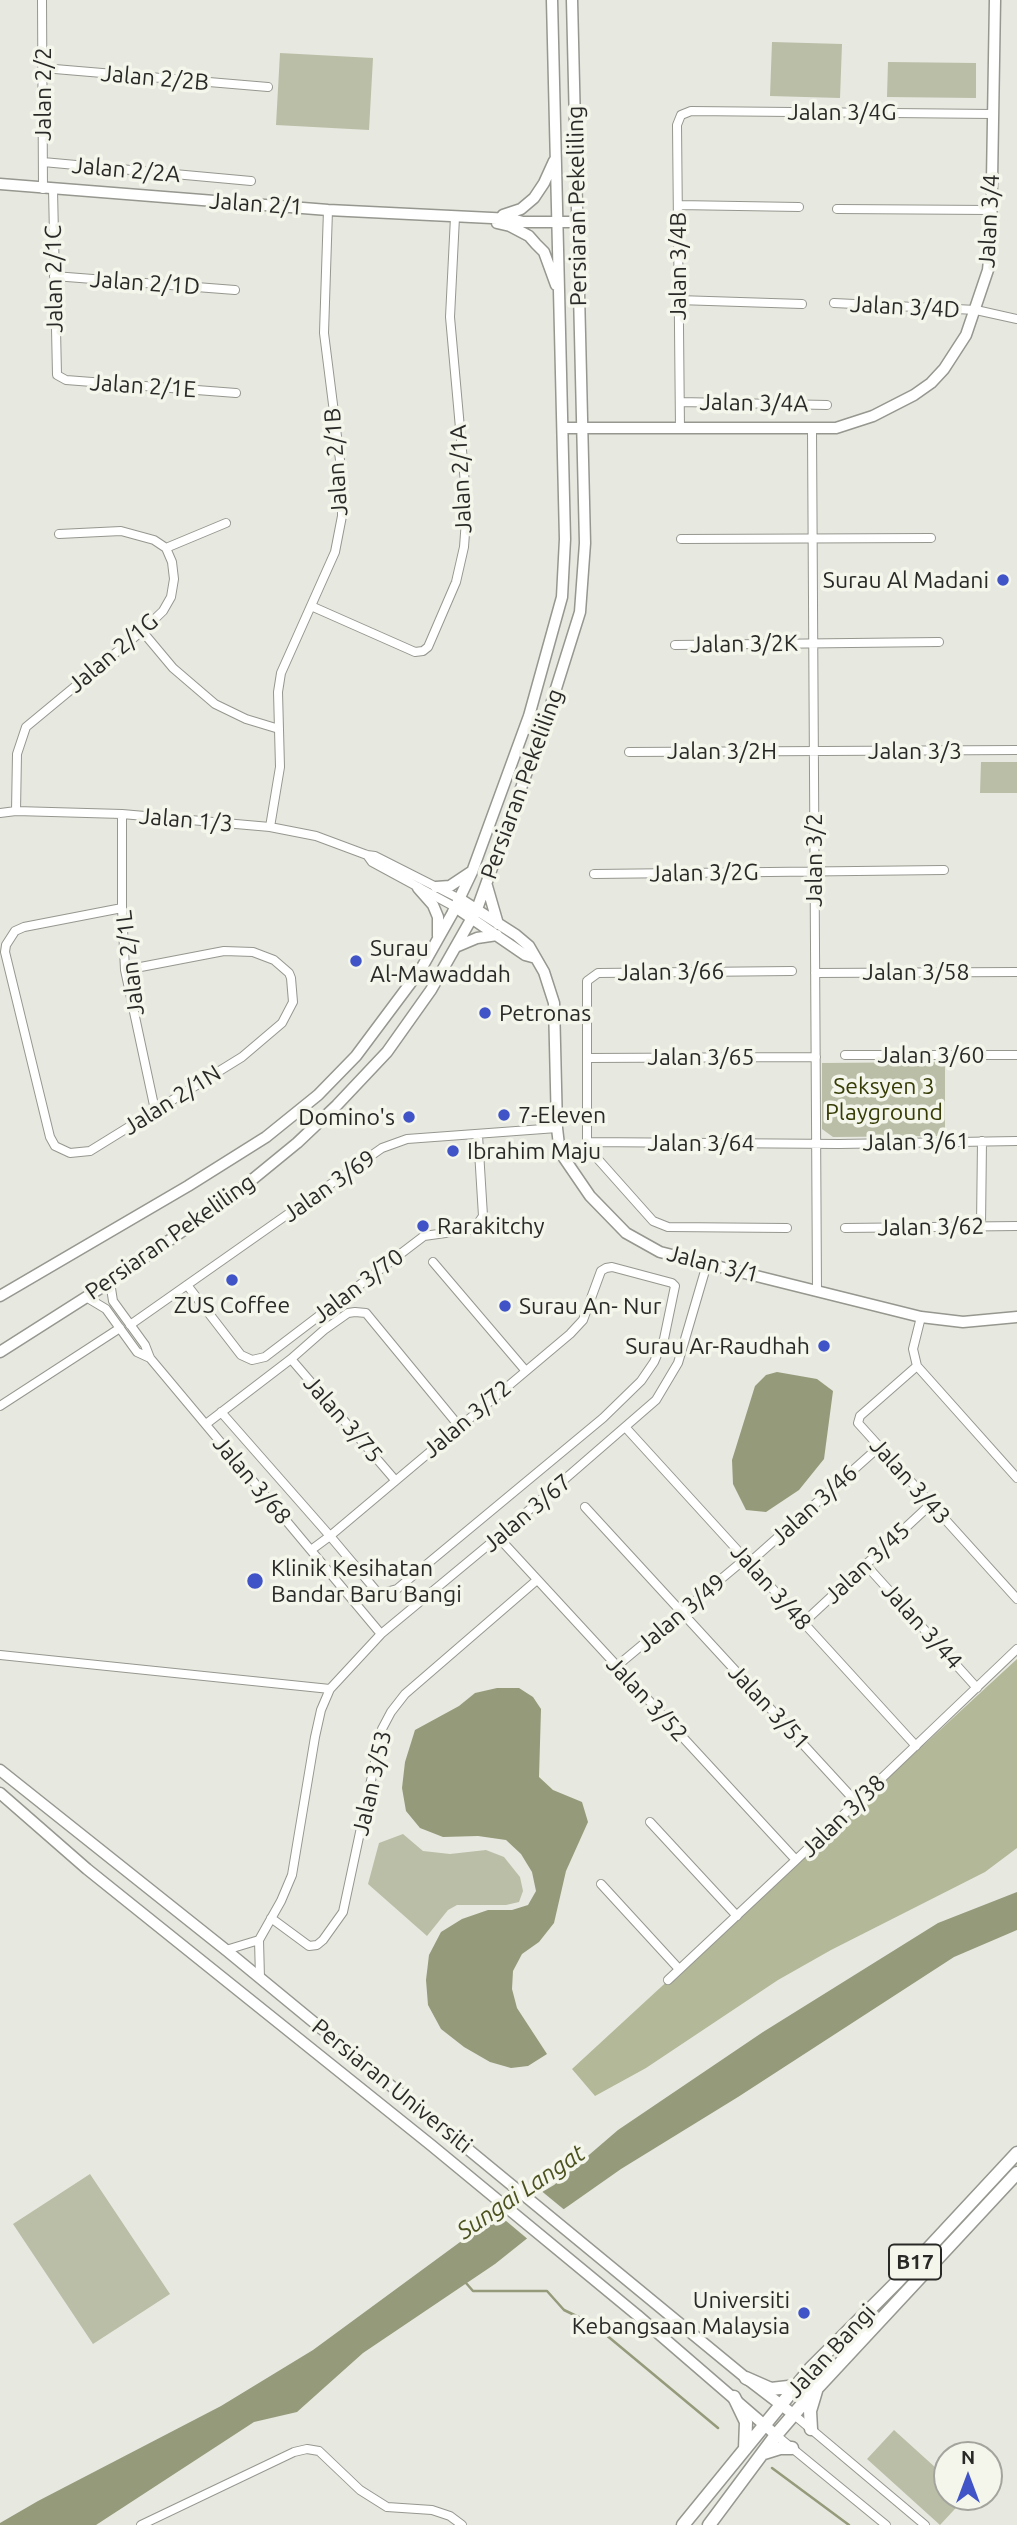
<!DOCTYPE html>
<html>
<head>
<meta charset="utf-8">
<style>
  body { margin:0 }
  #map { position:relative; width:1017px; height:2525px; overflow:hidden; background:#e7e8df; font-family:Ubuntu,sans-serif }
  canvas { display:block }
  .north { position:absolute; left:933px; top:2441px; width:70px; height:70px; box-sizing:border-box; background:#f4f6ec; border:2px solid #a3a49d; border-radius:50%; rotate:0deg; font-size:19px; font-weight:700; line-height:28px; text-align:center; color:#292a27 }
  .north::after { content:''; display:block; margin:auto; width:24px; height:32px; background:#4054c7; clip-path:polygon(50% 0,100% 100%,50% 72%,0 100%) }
</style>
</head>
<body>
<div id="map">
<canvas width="1017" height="2525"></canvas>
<div class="north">N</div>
</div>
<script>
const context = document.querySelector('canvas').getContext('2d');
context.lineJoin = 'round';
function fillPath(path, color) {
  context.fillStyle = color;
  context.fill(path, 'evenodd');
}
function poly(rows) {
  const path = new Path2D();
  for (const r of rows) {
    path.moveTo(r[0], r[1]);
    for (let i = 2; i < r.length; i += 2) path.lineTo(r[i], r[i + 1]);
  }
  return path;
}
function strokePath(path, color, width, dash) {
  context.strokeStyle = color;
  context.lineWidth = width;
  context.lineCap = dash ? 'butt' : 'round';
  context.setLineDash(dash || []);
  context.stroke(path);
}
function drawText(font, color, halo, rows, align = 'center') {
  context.font = font + ' Ubuntu,sans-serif';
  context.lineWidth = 7;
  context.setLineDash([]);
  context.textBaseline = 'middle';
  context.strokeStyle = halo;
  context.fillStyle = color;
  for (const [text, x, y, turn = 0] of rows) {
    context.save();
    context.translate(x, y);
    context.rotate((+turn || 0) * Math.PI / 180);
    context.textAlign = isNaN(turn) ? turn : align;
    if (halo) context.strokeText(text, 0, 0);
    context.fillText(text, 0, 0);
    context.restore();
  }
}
fillPath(poly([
  [772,42,842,44,840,98,770,96],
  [280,53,373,58,369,130,276,125],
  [888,62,976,63,976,98,887,97],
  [981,762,1017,762,1017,793,980,793],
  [945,1062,945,1136,833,1137,822,1129,822,1063],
  [403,1834,423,1851,450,1854,486,1850,504,1857,520,1877,523,1891,519,1902,506,1905,457,1905,448,1910,427,1936,368,1884,379,1843],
  [90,2174,170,2294,93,2344,13,2224],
  [894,2430,947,2478,947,2497,966,2497,940,2525,867,2459]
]), '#babea7');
fillPath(poly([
  [1017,1659,1017,1848,985,1872,831,1950,778,1980,646,2068,595,2096,572,2069]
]), '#b3b899');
fillPath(poly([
  [777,1372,817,1379,833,1391,824,1459,799,1490,766,1512,746,1510,733,1484,732,1460,755,1386,766,1375],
  [497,1688,519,1688,533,1697,541,1709,539,1777,553,1790,582,1802,588,1822,566,1871,554,1923,539,1942,522,1954,513,1971,512,1989,517,2008,547,2054,528,2066,511,2068,490,2062,464,2047,441,2029,428,2005,426,1980,429,1955,441,1932,462,1919,488,1910,512,1910,528,1905,536,1891,532,1872,521,1854,506,1840,478,1836,443,1837,420,1828,406,1811,402,1788,405,1762,415,1730,459,1706,475,1693],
  [1017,1892,1017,1930,954,1957,738,2097,621,2169,564,2209,495,2264,363,2353,297,2412,254,2422,96,2525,0,2525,0,2523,38,2501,221,2406,313,2350,471,2234,554,2185,618,2130,763,2032,938,1923]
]), '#959a7b');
fillPath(poly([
  [539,2189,567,2212,530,2241,499,2215]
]), '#e7e8df');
strokePath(poly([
  [466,2283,473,2291,547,2291,564,2310,593,2324,718,2428],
  [772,2468,849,2525]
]), '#959a7b', 2.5);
const street = poly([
  [42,0,43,189],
  [43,68,268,87],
  [43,162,251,181],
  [53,189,57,375,66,380,236,393],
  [678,205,799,207],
  [837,209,991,210],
  [54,276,235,290],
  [678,300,802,304],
  [834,303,976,310,1017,319],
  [680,402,827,405],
  [680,429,677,125,681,115,691,111,993,114],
  [812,430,817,1290],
  [681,539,931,538],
  [166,548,226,523],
  [311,606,415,652,423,651,428,647,456,582,464,547,467,506,450,317,455,217],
  [142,631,173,668,215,704,246,719,279,729],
  [675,645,939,642],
  [629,752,1017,750],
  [16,811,17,754,26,727,142,631,163,611,171,597,174,579,172,562,166,548,154,540,121,531,59,534],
  [0,813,16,811,122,814,270,827,316,836,367,855,375,856,460,899],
  [122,814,122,908,125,970,155,1110],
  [270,827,280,767,278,692,281,673,335,552,342,516,342,476,324,333,328,210],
  [367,855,372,862,455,907],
  [594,874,944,870],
  [122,908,24,927,15,931,6,945,5,952,50,1137,55,1146,70,1153,90,1151,242,1057,282,1023,293,1002,291,978,289,973,274,960,253,952,224,951,125,970],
  [815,973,1017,972],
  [845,1055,1017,1055],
  [587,1058,816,1057],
  [587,1142,839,1144,1017,1141],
  [587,1142,587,981,598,973,792,971],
  [587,1142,596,1157,653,1221,668,1227,787,1228],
  [981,1226,982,1141],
  [845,1228,1017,1226],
  [433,1262,525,1370],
  [110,1282,113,1301,145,1345,150,1358,381,1634],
  [187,1285,241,1355,252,1360,265,1357,424,1236,474,1229,483,1216,478,1135],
  [86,1297,106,1309,137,1352,150,1358],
  [921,1317,913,1349,917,1366,1017,1478],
  [130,1325,382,1148,407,1139,557,1128],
  [291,1359,395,1480],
  [917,1366,860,1416,858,1423,1017,1599],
  [0,1406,120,1328],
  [221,1412,330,1536,378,1593,386,1592,397,1589,603,1418,641,1381,654,1362,664,1339,675,1286,672,1283,612,1267,606,1268,601,1271,583,1320,570,1334,330,1536,311,1550],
  [206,1424,291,1359,324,1330,348,1313,355,1312,366,1313,459,1426],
  [626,1428,916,1746],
  [585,1507,857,1803],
  [498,1537,796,1860],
  [749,1563,879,1447],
  [866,1565,977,1688],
  [803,1623,931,1504],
  [0,1655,330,1689],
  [617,1666,745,1559],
  [650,1822,737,1916],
  [601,1884,679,1969],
  [271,1918,309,1946,317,1945,323,1940,343,1912,382,1729,391,1712,405,1694,537,1580],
  [226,1950,259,1940],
  [260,1978,259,1940,281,1901,292,1875,315,1737,321,1710,330,1689,381,1634,498,1537,656,1400,678,1363,707,1264],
  [668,1980,796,1860,1017,1649],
  [793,2414,925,2525],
  [776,2435,886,2525],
  [141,2525,294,2452,307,2449,319,2451,360,2490,387,2507,432,2510,450,2516,462,2525]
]);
const secondary = poly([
  [0,184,328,210,512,219,523,222,578,222],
  [503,215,521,209,534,198,544,183,554,161],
  [497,223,510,226,529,236,536,244,544,252,556,285],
  [563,428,836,428,873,416,914,395,931,383,944,369,966,335,988,270,991,241,995,0],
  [487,886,498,924],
  [436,887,450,886,471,872],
  [418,888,433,905,438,917,438,936],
  [460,899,516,935,529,946,544,972,554,1003,557,1128,559,1145,564,1158,590,1196,626,1233,660,1252,921,1317,963,1322,1017,1317],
  [455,907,525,955,536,958],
  [458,946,477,938,497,935],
  [0,1296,188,1186,266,1137,318,1095,356,1056,421,969,452,914,472,872,529,716,562,597,565,539,552,0],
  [0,1352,110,1282,231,1197,297,1143,337,1105,387,1052,431,990,477,909,548,714,580,612,585,543,572,0],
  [0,1770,226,1950,746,2378,793,2414],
  [0,1793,87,1869,431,2145,637,2315,776,2435]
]);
const primary = poly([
  [746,2378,771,2389,797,2386],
  [734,2397,746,2422,745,2449],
  [811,2429,810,2411,816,2391],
  [764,2453,780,2448,792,2448],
  [683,2525,811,2368,898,2281,1017,2153],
  [709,2525,776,2435,807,2399,1017,2173]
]);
strokePath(street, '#96978f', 10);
strokePath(secondary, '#96978f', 13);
strokePath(primary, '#96978f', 15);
strokePath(street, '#fff', 8);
strokePath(secondary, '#fff', 10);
strokePath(primary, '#fff', 12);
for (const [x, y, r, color] of [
  [1003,580,7,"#4054c7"],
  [356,961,7,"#4054c7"],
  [485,1013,7,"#4054c7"],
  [504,1115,7,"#4054c7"],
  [409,1117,7,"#4054c7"],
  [453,1151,7,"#4054c7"],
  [423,1226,7,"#4054c7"],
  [232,1280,7,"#4054c7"],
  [505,1306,7,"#4054c7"],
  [824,1346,7,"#4054c7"],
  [255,1581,9,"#4054c7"],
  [804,2313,7,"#4054c7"]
]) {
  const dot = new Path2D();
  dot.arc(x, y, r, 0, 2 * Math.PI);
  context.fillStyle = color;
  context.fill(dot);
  strokePath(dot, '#f4f6ec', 2.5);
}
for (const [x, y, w] of [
  [915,2262,52]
]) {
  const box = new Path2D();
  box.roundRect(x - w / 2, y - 17.5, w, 35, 5);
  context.fillStyle = '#f4f6ec';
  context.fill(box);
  strokePath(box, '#292a27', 2);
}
drawText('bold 21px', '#292a27', null, [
  ["B17",915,2262]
]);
drawText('23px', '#292a27', '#f4f6ec', [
  ["Jalan 2/2B",155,78,5],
  ["Jalan 2/2",43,94,-90],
  ["Jalan 3/4G",842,112],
  ["Jalan 2/2A",126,170,5],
  ["Jalan 2/1",256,204,4],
  ["Persiaran Pekeliling",577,206,-91],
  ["Jalan 3/4",989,221,-87],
  ["Jalan 3/4B",678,266,-90],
  ["Jalan 2/1C",54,279,-91],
  ["Jalan 2/1D",145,283,4],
  ["Jalan 3/4D",905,307,3],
  ["Jalan 2/1E",143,386,4],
  ["Jalan 3/4A",754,403,1],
  ["Jalan 2/1B",336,462,-94],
  ["Jalan 2/1A",461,479,-93],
  ["Jalan 3/2K",744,644,-1],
  ["Jalan 2/1G",113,653,-40],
  ["Jalan 3/2H",722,751],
  ["Jalan 3/3",915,751],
  ["Persiaran Pekeliling",522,784,-70],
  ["Jalan 1/3",186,820,5],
  ["Jalan 3/2",814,860,-90],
  ["Jalan 3/2G",704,873,-1],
  ["Jalan 2/1L",130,963,-97],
  ["Jalan 3/66",671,972,-1],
  ["Jalan 3/58",916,972],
  ["Jalan 3/60",931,1055],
  ["Jalan 3/65",701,1057],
  ["Jalan 2/1N",172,1100,-32],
  ["Jalan 3/61",916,1142,-1],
  ["Jalan 3/64",701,1143],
  ["Jalan 3/69",329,1186,-35],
  ["Jalan 3/62",931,1227,-1],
  ["Persiaran Pekeliling",170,1237,-35],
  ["Jalan 3/1",713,1264,14],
  ["Jalan 3/70",358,1286,-37],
  ["Jalan 3/75",343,1419,49],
  ["Jalan 3/72",467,1419,-40],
  ["Jalan 3/68",252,1480,50],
  ["Jalan 3/43",910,1481,48],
  ["Jalan 3/46",814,1505,-42],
  ["Jalan 3/67",527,1513,-40],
  ["Jalan 3/45",867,1563,-43],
  ["Jalan 3/48",771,1587,48],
  ["Jalan 3/49",681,1613,-40],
  ["Jalan 3/44",922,1626,48],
  ["Jalan 3/52",647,1699,47],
  ["Jalan 3/51",769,1707,47],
  ["Jalan 3/53",372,1783,-77],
  ["Jalan 3/38",843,1816,-44],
  ["Persiaran Universiti",392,2086,39],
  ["Jalan Bangi",831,2351,-47]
]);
drawText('23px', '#292a27', '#f4f6ec', [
  ["Surau Al Madani",989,580,"right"],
  ["Surau",370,948],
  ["Al-Mawaddah",370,974],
  ["Petronas",499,1013],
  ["7-Eleven",518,1115],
  ["Domino's",395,1117,"right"],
  ["Ibrahim Maju",467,1151],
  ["Rarakitchy",437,1226],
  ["ZUS Coffee",232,1305,"center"],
  ["Surau An- Nur",519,1306],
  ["Surau Ar-Raudhah",810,1346,"right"],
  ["Klinik Kesihatan",271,1568],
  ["Bandar Baru Bangi",271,1594],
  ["Universiti",790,2300,"right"],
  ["Kebangsaan Malaysia",790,2326,"right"]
], 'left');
drawText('23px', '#373c05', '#f4f6ec', [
  ["Seksyen 3",884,1086],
  ["Playground",884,1112]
]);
drawText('italic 24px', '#4c511e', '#f4f6ec', [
  ["Sungai Langat",521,2192,-34]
]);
</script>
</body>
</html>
